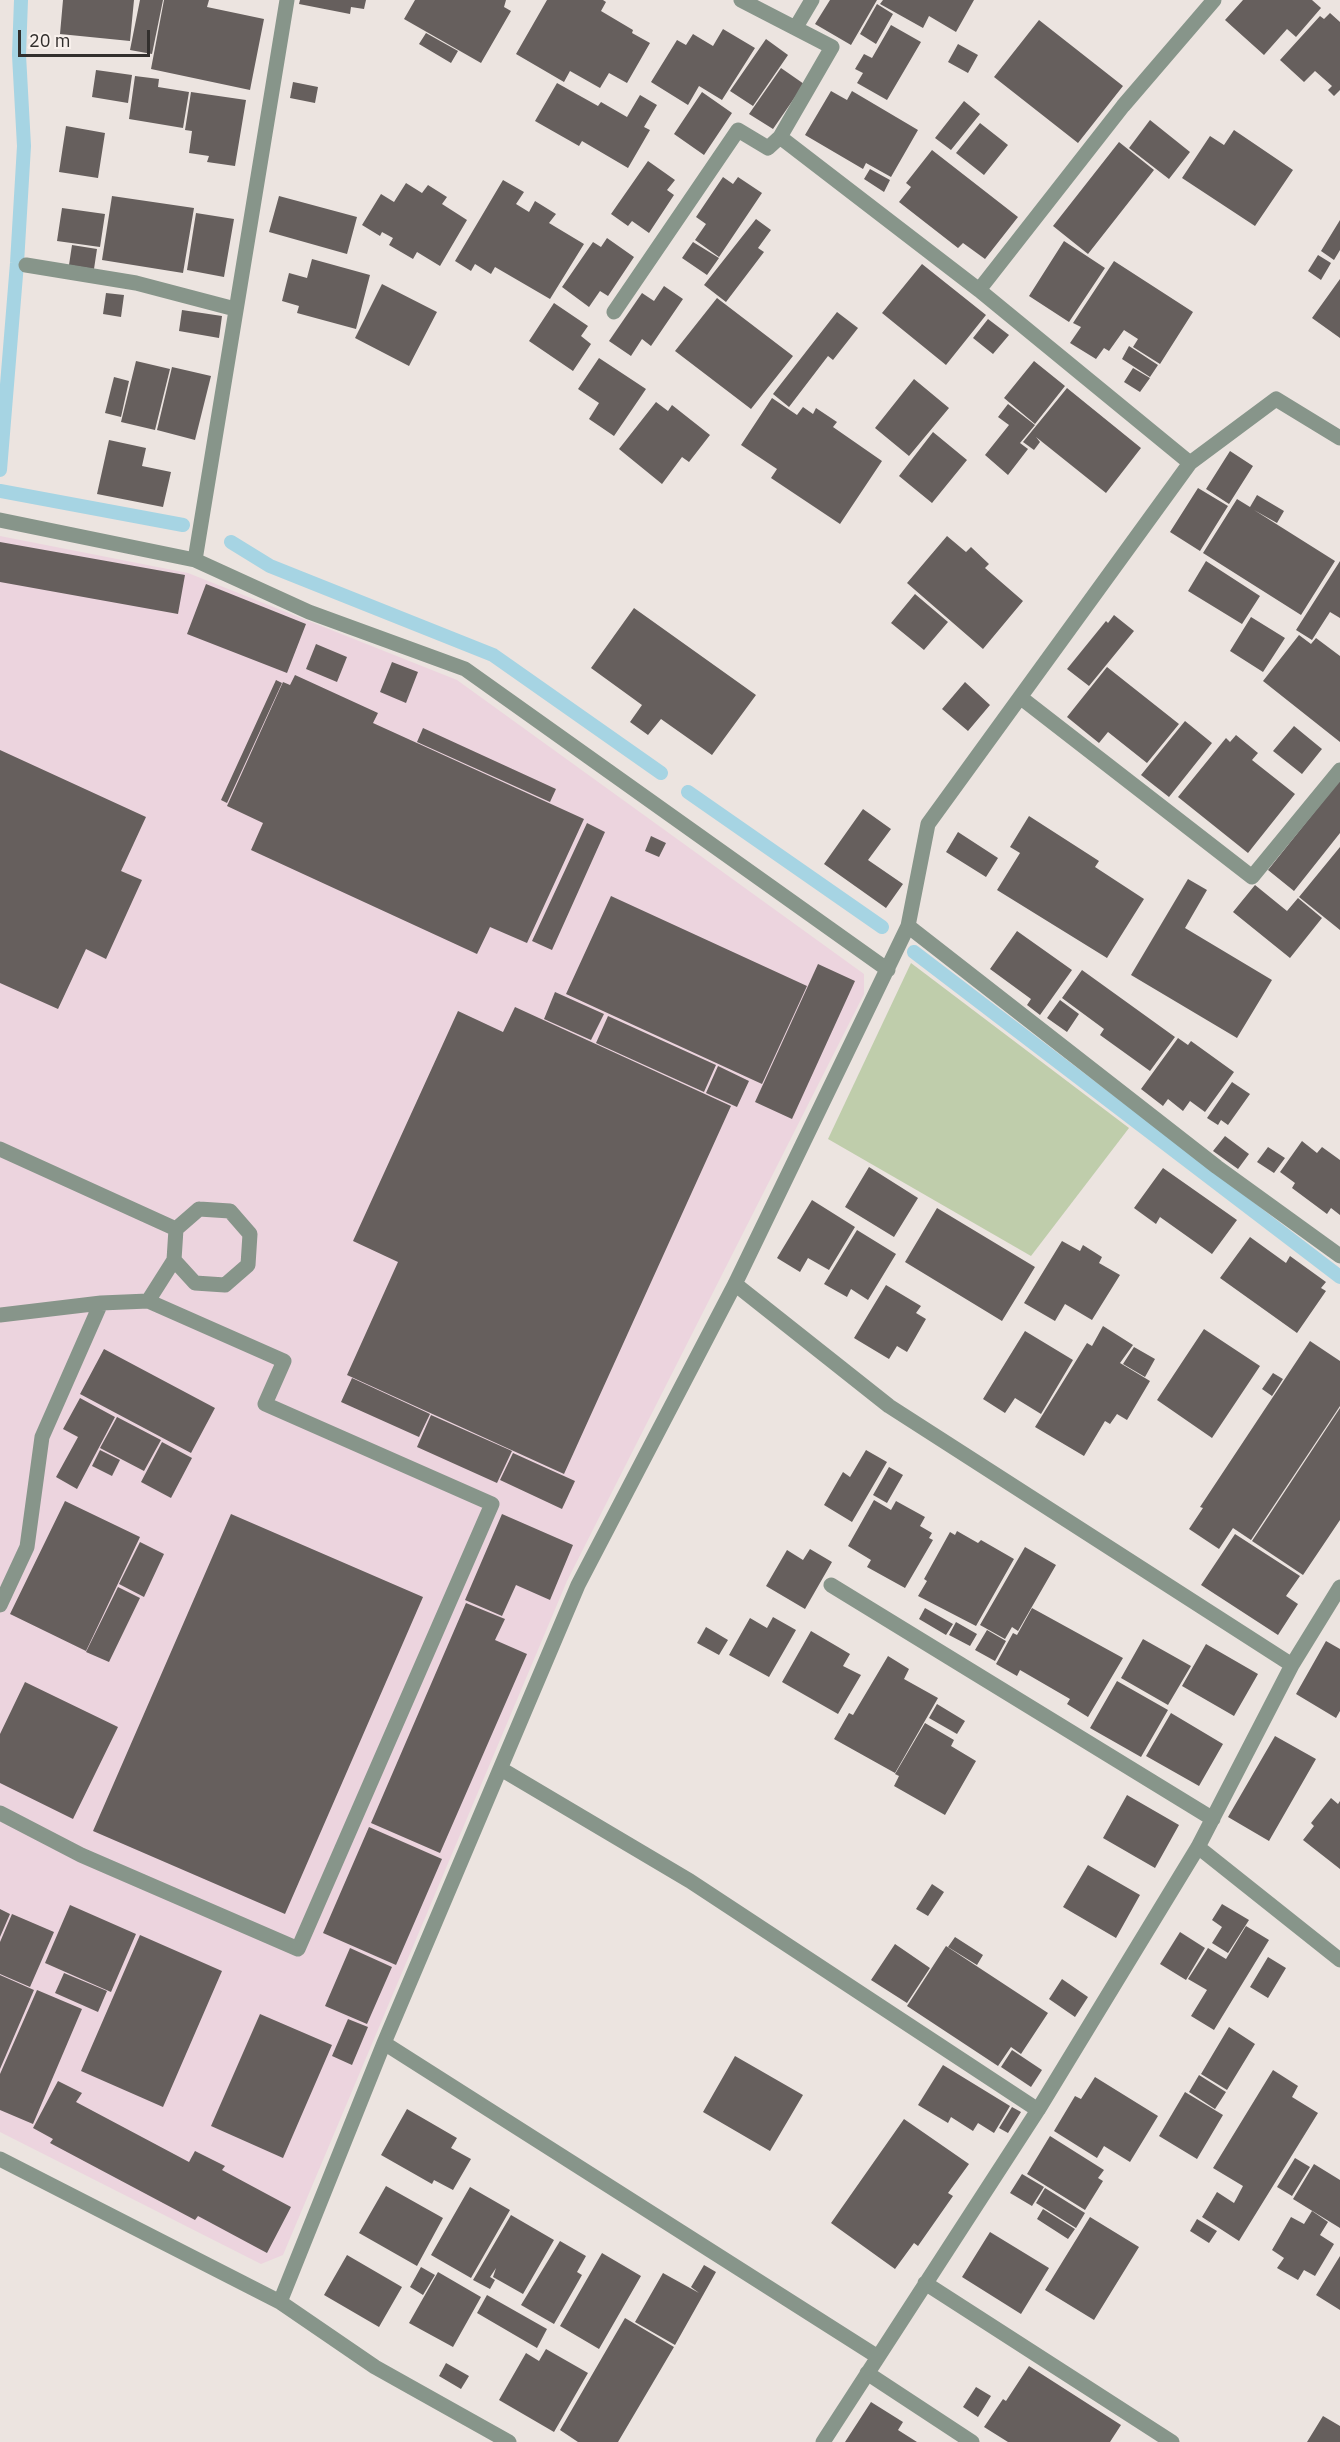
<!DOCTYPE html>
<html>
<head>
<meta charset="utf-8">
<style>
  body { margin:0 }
  #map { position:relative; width:1340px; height:2442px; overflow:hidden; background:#ece4e0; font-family:"IBM Plex Sans",sans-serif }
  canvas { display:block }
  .scale { position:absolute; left:18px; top:30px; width:132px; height:27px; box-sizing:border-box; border:3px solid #322f2d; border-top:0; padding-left:8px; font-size:18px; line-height:21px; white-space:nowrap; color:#322f2d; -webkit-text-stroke:4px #f9f1ed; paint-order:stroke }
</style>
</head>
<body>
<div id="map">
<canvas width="1340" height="2442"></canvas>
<div class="scale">20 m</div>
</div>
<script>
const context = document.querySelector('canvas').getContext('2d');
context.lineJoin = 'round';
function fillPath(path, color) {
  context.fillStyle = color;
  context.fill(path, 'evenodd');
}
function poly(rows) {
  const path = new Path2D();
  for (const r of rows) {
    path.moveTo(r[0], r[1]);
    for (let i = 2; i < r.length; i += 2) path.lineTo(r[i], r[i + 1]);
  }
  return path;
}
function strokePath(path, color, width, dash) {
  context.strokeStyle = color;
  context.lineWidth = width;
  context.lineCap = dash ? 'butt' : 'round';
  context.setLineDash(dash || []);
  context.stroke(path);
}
fillPath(poly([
  [0,536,188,573,457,680,864,974,864,994,567,1581,283,2255,261,2264,0,2132]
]), '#ecd4de');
fillPath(poly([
  [911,963,1129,1128,1031,1256,828,1139]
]), '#bfcdab');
strokePath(poly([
  [0,470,17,263,24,146,19,55,21,0],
  [0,491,183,525],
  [231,542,270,566,493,655,661,773],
  [688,792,882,927],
  [914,952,1340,1277]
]), '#a6d4e3', 14);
fillPath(poly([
  [63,0,134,0,130,41,60,34],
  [140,0,163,0,152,54,130,50],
  [164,0,209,0,207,7,264,19,250,90,151,69],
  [300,0,366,0,364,9,351,7,350,14,299,4],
  [415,0,506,0,504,7,511,11,481,63,404,19],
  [547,0,603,0,606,2,601,11,633,30,632,33,650,43,627,83,609,73,600,88,570,71,564,82,516,54],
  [830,0,877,0,851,45,815,24],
  [883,0,974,0,956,32,929,16,923,28,880,4],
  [1243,0,1312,0,1321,8,1296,37,1287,29,1264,55,1225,20],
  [877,4,893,14,876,44,860,34],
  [1330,13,1340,22,1340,90,1334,96,1328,90,1332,86,1315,71,1304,82,1280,60,1320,16,1324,19],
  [1039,20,1123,86,1078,143,994,77],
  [891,25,921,42,887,100,857,83,863,73,855,69,864,54,872,58],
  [723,29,755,48,722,100,699,86,688,105,651,82,677,40,686,45,693,34,713,46],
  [426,33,458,51,451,63,419,44],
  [766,39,788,55,753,106,730,91],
  [958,44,978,55,968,73,948,62],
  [781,68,804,84,773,129,749,114],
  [96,70,132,75,128,103,92,97],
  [135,76,159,79,158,87,189,92,183,128,129,119],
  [293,82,318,87,315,103,290,98],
  [557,83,598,106,601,102,627,117,640,95,657,105,644,127,650,130,628,168,582,141,579,146,535,121],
  [831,91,847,100,852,91,918,130,891,177,866,163,863,169,805,135],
  [191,92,246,100,235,166,207,162,209,156,189,153,192,131,185,130],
  [702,92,732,113,704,155,674,134],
  [964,101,980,114,951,150,935,138],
  [1150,120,1190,152,1169,179,1129,148],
  [980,123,1008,145,984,175,956,153],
  [66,126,105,133,98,178,59,172],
  [1234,130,1293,170,1255,226,1182,178,1210,136,1224,145],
  [1119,142,1154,170,1088,254,1053,226],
  [932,150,1018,217,985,259,963,243,958,248,899,202,911,187,906,183],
  [648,161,675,180,667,190,674,195,649,233,632,221,628,226,611,214],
  [870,169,890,180,884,192,864,179],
  [723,177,733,184,738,177,762,193,719,257,695,240,706,224,696,217],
  [503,180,524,192,516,204,529,212,535,201,556,214,549,223,584,244,550,299,495,267,491,274,475,264,471,271,455,261],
  [406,183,422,193,428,185,447,197,442,204,467,220,440,266,417,252,413,259,389,245,393,238,382,232,380,236,362,225,381,194,394,202],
  [112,196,194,208,183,273,102,260],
  [279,196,357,217,347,254,269,232],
  [62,208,105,214,100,247,57,241],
  [196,213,234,219,224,277,187,270],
  [756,219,771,230,758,248,764,252,726,302,704,285],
  [1340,220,1340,250,1334,260,1321,251],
  [607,238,634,257,608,296,600,291,589,307,562,287,593,242,601,247],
  [1064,241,1105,268,1069,322,1029,296],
  [693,242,719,258,707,275,682,258],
  [72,245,97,249,94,269,69,265],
  [1318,255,1331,263,1321,280,1308,271],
  [312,259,370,275,356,329,297,313,299,306,282,301,289,273,307,278],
  [1114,261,1193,312,1160,364,1133,347,1138,339,1124,330,1109,351,1104,348,1096,359,1070,343,1081,327,1073,323],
  [922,264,986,315,946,365,882,313],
  [1340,279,1340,338,1312,318],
  [382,284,437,312,409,366,355,338],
  [664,286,683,299,651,346,642,339,631,356,609,341,642,293,654,301],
  [106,293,124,295,121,317,103,314],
  [717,298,793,356,751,409,675,351],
  [554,303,588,326,581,336,591,344,573,371,529,341],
  [182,310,222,316,219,338,179,331],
  [837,312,858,328,833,360,828,356,789,407,773,394],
  [988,319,1009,335,993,354,973,338],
  [1129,346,1158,365,1150,377,1122,359],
  [599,358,646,389,614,436,589,419,599,403,578,389],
  [136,361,170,369,155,430,121,422],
  [1034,361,1065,386,1035,424,1004,398],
  [172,367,211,376,195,440,157,430],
  [1133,368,1150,378,1140,392,1124,382],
  [114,377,129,381,121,417,105,413],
  [914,379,949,408,909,456,875,428],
  [1067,388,1141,448,1106,493,1036,437,1040,442,1034,450,1023,442],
  [772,398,797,415,803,407,813,414,816,408,837,422,833,427,882,461,840,524,771,478,777,469,741,445],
  [656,402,668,411,672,405,710,435,689,462,682,457,662,484,619,449],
  [1008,404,1035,425,1020,443,1028,449,1008,475,985,455,1009,425,998,417],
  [933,432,967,460,932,503,899,476],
  [109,440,146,448,142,466,171,472,163,507,97,494],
  [1230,451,1253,466,1229,504,1206,489],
  [1198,488,1228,506,1200,551,1170,532],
  [1257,495,1284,511,1277,523,1254,510,1335,561,1301,615,1203,553,1237,499,1250,507],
  [947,536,966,552,971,547,989,564,985,568,1023,601,983,649,907,583],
  [0,542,185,575,178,614,0,582],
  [1206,561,1260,596,1242,624,1188,591],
  [1340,561,1340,618,1330,612,1312,640,1296,630],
  [206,584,306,624,287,673,187,634],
  [915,594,948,622,924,650,891,623],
  [634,608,756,695,712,755,661,719,648,735,630,722,642,705,591,668],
  [1114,615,1134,631,1089,686,1067,669,1106,621,1108,623],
  [1251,617,1285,638,1263,672,1230,651],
  [1299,635,1311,644,1316,638,1340,656,1340,742,1263,681],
  [316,644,347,657,337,682,306,669],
  [392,662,418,672,406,703,380,692],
  [1107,667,1179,724,1147,763,1108,732,1099,743,1067,717],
  [295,675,378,713,373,723,584,819,527,943,490,927,477,954,251,850,263,823,227,806,283,682,290,685],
  [276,680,282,683,227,803,221,800],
  [965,682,990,705,968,731,942,709],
  [1185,721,1212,743,1169,797,1141,775],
  [1294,726,1322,749,1302,774,1273,751],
  [423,728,556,789,550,802,417,742],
  [1236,735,1258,753,1252,760,1295,794,1248,853,1178,797,1226,738,1230,742],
  [0,750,146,817,121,871,142,880,106,959,86,949,58,1009,0,983],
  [1340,780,1340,833,1294,891,1268,870],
  [863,809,891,829,868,860,903,884,886,908,824,864],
  [1029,816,1099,861,1095,867,1144,899,1107,958,997,890,1020,853,1010,847],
  [587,823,605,832,552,950,532,941],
  [958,832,998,858,986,877,946,852],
  [651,836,666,843,659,857,645,851],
  [1340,847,1340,930,1299,897],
  [1188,879,1207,890,1185,928,1272,980,1237,1038,1131,975],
  [1255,885,1287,911,1298,898,1322,918,1290,958,1233,912],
  [611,896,807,986,762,1084,566,994],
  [1017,931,1072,970,1040,1015,1027,1005,1031,999,990,969],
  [818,964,855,981,792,1119,755,1102],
  [1082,970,1175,1037,1150,1071,1100,1035,1104,1029,1062,998],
  [555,992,604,1014,591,1040,544,1019],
  [1060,1000,1079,1014,1067,1032,1047,1018],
  [515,1007,731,1106,564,1474,347,1375,398,1262,353,1241,458,1011,503,1032],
  [608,1016,716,1065,704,1092,596,1043],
  [1178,1038,1188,1045,1191,1041,1234,1072,1205,1112,1190,1101,1183,1111,1168,1099,1163,1106,1141,1089],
  [718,1066,749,1081,737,1107,706,1093],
  [1232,1082,1250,1094,1228,1125,1221,1120,1218,1125,1207,1118],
  [1225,1136,1249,1154,1238,1169,1213,1151],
  [1302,1141,1317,1153,1322,1147,1340,1160,1340,1215,1331,1208,1327,1214,1292,1188,1295,1183,1280,1172],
  [1268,1147,1285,1158,1274,1173,1257,1162],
  [869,1167,918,1198,894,1237,845,1207],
  [1163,1168,1237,1220,1212,1254,1160,1217,1156,1224,1134,1208],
  [812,1200,855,1227,829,1270,808,1258,800,1272,777,1258],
  [937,1208,1035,1267,1002,1321,905,1262],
  [857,1230,896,1254,868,1300,851,1289,847,1297,824,1284],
  [1250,1237,1286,1263,1290,1256,1326,1282,1321,1288,1326,1291,1297,1333,1220,1278],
  [1062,1241,1080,1251,1083,1245,1102,1257,1099,1263,1120,1275,1092,1320,1065,1304,1055,1321,1024,1303],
  [886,1285,921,1306,916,1313,926,1319,907,1352,897,1346,889,1359,854,1338],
  [1103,1326,1133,1345,1120,1363,1150,1381,1127,1420,1117,1414,1110,1424,1105,1421,1084,1456,1035,1427,1087,1343,1092,1346],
  [1204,1329,1260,1366,1212,1438,1157,1400],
  [1025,1331,1073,1360,1041,1414,1015,1398,1005,1413,983,1399],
  [1310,1341,1340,1361,1340,1406,1251,1540,1233,1528,1219,1549,1189,1529,1203,1508,1200,1507],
  [1134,1347,1155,1359,1145,1377,1123,1364],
  [104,1349,215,1408,191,1453,80,1394],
  [1273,1373,1283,1379,1272,1396,1262,1389],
  [352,1378,430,1414,419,1437,341,1402],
  [80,1398,115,1417,77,1489,56,1477,78,1437,63,1429],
  [1340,1408,1340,1520,1303,1575,1252,1541],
  [431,1415,512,1451,497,1483,417,1447],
  [117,1417,161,1440,144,1471,100,1448],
  [162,1442,192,1458,171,1498,141,1482],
  [100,1450,120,1460,112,1476,92,1466],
  [866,1450,887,1462,852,1522,824,1505,843,1472,850,1477],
  [513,1453,575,1481,562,1509,500,1480],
  [889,1467,903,1475,887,1503,873,1495],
  [874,1500,891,1510,896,1501,925,1517,920,1526,932,1533,929,1538,933,1540,905,1588,867,1567,871,1560,848,1546],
  [65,1501,140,1537,86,1651,10,1614],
  [231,1514,423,1597,285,1914,93,1831],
  [502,1514,573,1545,550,1600,516,1585,502,1616,465,1600],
  [957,1531,978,1543,981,1540,1014,1559,976,1626,918,1596,927,1581,924,1579,950,1532,955,1535],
  [1235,1534,1300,1576,1286,1596,1298,1604,1278,1635,1201,1585],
  [140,1542,164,1554,144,1597,119,1584],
  [1025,1547,1056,1565,1018,1631,1012,1627,1005,1639,980,1625],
  [810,1549,832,1562,805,1609,766,1586,787,1550,803,1560],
  [118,1587,140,1598,109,1662,86,1652],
  [466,1603,505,1619,495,1640,527,1654,440,1853,371,1823],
  [925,1608,953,1624,946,1635,919,1619],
  [1032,1608,1123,1658,1088,1717,1067,1704,1070,1699,1020,1670,1017,1676,996,1664,1013,1633,1017,1635],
  [773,1617,796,1630,769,1677,729,1655,750,1618,767,1628],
  [956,1622,977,1634,970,1646,949,1635],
  [706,1627,728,1640,719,1655,697,1643],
  [987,1630,1006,1641,995,1661,975,1650],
  [811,1631,850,1654,843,1666,861,1675,838,1714,782,1682],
  [1143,1639,1191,1666,1168,1705,1121,1678],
  [1326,1641,1340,1649,1340,1711,1336,1718,1296,1694],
  [1206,1644,1258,1674,1234,1716,1182,1686],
  [888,1656,909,1669,904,1679,938,1698,895,1773,834,1739,849,1713,853,1715],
  [1117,1681,1168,1710,1141,1757,1090,1728],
  [25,1682,118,1727,73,1819,0,1783,0,1734],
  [937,1704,965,1721,957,1734,929,1718],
  [1171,1713,1223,1744,1199,1786,1146,1756],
  [925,1723,954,1740,951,1746,976,1761,945,1815,894,1786,899,1776,895,1774],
  [1275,1736,1316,1759,1269,1841,1228,1817],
  [1127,1795,1179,1825,1155,1868,1103,1838],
  [1331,1798,1338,1804,1340,1801,1340,1869,1303,1840,1314,1826,1311,1823],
  [369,1827,442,1859,396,1965,323,1933],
  [1088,1865,1140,1895,1116,1938,1063,1907],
  [932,1884,944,1892,928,1916,916,1909],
  [1222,1904,1249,1920,1228,1953,1212,1943,1222,1927,1212,1920],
  [70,1905,136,1934,111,1992,45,1963],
  [0,1909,10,1914,0,1937],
  [12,1914,54,1932,30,1987,0,1974,0,1942],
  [1246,1926,1269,1940,1214,2030,1191,2016,1207,1990,1188,1979,1208,1948,1226,1959],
  [1180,1932,1205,1948,1186,1980,1160,1964],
  [140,1935,222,1971,163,2107,81,2071],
  [955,1937,983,1955,977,1965,948,1947],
  [895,1944,930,1968,907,2003,871,1980],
  [946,1946,1048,2013,1021,2054,1011,2047,998,2066,907,2006],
  [350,1948,392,1967,367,2024,325,2006],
  [1268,1957,1286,1968,1268,1998,1250,1987],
  [64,1973,107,1991,98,2012,55,1993],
  [0,1975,34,1990,0,2069],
  [1062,1979,1088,1997,1075,2017,1049,1999],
  [37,1990,82,2009,33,2124,0,2110,0,2074],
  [260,2014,332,2045,283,2158,211,2126],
  [348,2019,368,2027,352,2065,332,2056],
  [1229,2027,1255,2044,1227,2090,1201,2074],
  [1012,2050,1042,2070,1031,2087,1001,2067],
  [735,2056,803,2095,770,2151,703,2112],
  [943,2065,1010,2106,994,2133,978,2123,973,2131,951,2117,948,2123,918,2105],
  [1273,2070,1298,2086,1292,2097,1318,2113,1239,2241,1202,2217,1217,2192,1234,2203,1243,2186,1213,2168],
  [1199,2075,1226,2092,1215,2109,1189,2092],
  [1095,2077,1158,2116,1130,2162,1104,2146,1097,2158,1054,2131,1075,2096,1081,2099],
  [58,2081,82,2093,76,2102,189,2162,195,2151,225,2166,222,2170,291,2207,267,2253,198,2216,195,2220,50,2143,53,2139,33,2128],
  [1185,2092,1223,2115,1197,2159,1159,2136],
  [1012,2107,1021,2112,1008,2133,999,2128],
  [407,2109,457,2138,451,2148,471,2159,453,2190,434,2180,432,2184,381,2155],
  [904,2119,969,2164,948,2193,953,2196,918,2246,914,2243,895,2269,831,2223],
  [1050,2136,1104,2170,1098,2178,1103,2181,1085,2210,1027,2174],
  [1295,2158,1310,2167,1292,2196,1277,2187],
  [1314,2164,1340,2180,1340,2228,1293,2199],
  [1022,2174,1044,2187,1032,2206,1010,2193],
  [386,2186,443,2218,417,2266,359,2233],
  [470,2187,510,2210,471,2278,431,2255],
  [1045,2188,1085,2213,1076,2228,1036,2203],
  [1043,2209,1075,2229,1068,2239,1037,2219],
  [1312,2211,1328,2222,1320,2235,1334,2244,1315,2276,1304,2270,1298,2280,1277,2268,1284,2258,1272,2250,1291,2217,1304,2224],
  [511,2215,554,2240,523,2294,493,2277,496,2268,490,2277,495,2280,490,2289,473,2280],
  [1090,2217,1139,2247,1094,2320,1045,2290],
  [1197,2219,1217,2231,1209,2243,1190,2231],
  [990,2232,1049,2268,1021,2314,962,2277],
  [560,2241,586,2256,577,2272,582,2275,554,2324,521,2305],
  [602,2253,641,2276,599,2349,560,2326],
  [347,2255,402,2287,379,2327,324,2295],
  [1340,2256,1340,2310,1316,2295],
  [704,2265,716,2272,675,2345,635,2322,663,2273,699,2293,691,2287],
  [421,2267,435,2275,423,2295,410,2287],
  [438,2272,481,2297,453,2347,409,2323],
  [487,2295,547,2329,537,2348,477,2313],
  [625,2318,674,2347,618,2442,578,2442,560,2430],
  [546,2349,588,2373,554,2432,499,2400,526,2353,539,2361],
  [446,2363,469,2376,461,2389,439,2376],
  [1029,2366,1121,2425,1110,2442,1008,2442,984,2427,1003,2399,1006,2401],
  [976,2387,991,2396,978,2417,963,2407],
  [871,2402,903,2422,898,2430,917,2442,845,2442],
  [1323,2416,1340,2426,1340,2442,1307,2442]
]), '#665f5d');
strokePath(poly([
  [741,0,832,47,780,137,979,290,1190,463],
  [796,27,812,0],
  [26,265,136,283,235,309],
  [979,290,1123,106,1214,0],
  [614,312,738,130,768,148,780,137],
  [0,520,195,560,309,612,465,669,888,970],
  [195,560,287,0],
  [1020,697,1252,877,1340,770],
  [908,926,1217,1167,1340,1256],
  [0,1149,176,1229],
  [199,1209,230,1211,250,1234,248,1265,225,1285,195,1283,174,1260,176,1229,199,1209],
  [735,1284,889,1406,1292,1665],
  [148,1301,174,1260],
  [0,1315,101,1303],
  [831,1585,1213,1819],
  [0,1605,27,1547,42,1437,101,1303,148,1301,284,1361,265,1404,492,1504,298,1949,81,1855,0,1813],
  [501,1769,690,1881,1038,2110],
  [1198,1847,1340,1960],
  [384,2043,878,2357],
  [0,2159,280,2302,375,2367,509,2442],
  [925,2283,1172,2442],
  [280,2302,384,2043,578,1585,735,1284,908,926,928,824,1190,463,1276,399,1340,438],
  [867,2373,972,2442],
  [823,2442,1038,2110,1198,1847,1292,1665,1340,1587]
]), '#87958a', 15);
</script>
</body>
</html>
